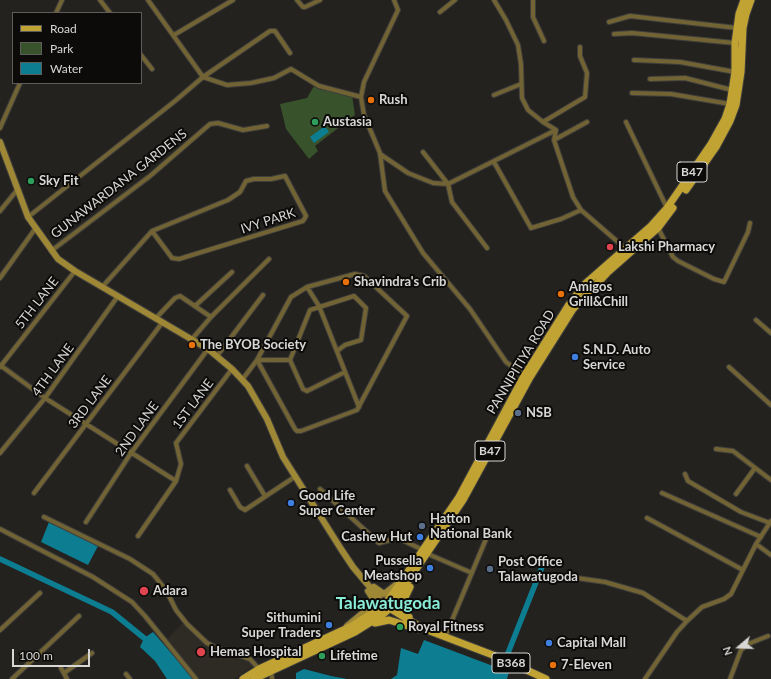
<!DOCTYPE html>
<html>
<head>
<meta charset="utf-8">
<style>
  body { margin:0 }
  #map { position:relative; width:771px; height:679px; overflow:hidden; background:#23221f; font-family:Lato,sans-serif }
  canvas { display:block }
  .legend { position:absolute; left:12px; top:12px; width:130px; height:72px; box-sizing:border-box; background:#0c0b0a; border:1px solid #5d5d5b; margin:0; padding:5px 7px; list-style:none; font-size:12px; color:#d7d7d5 }
  .legend li { display:flex; align-items:center; gap:8px; height:20px }
  .legend b { width:20px; border:1px solid #5d5d5b }
  .north { position:absolute; left:719px; top:627px; width:40px; height:40px; -webkit-text-stroke:3px #0c0b0a; paint-order:stroke; rotate:251deg; font-size:11px; font-weight:700; line-height:16px; text-align:center; color:#d7d7d5 }
  .north::after { content:''; display:block; margin:auto; width:14px; height:18px; background:#d7d7d5; clip-path:polygon(50% 0,100% 100%,50% 72%,0 100%) }
  .scale { position:absolute; left:12px; top:649px; width:78px; height:18px; box-sizing:border-box; border:2px solid #d7d7d5; border-top:0; padding-left:5px; font-size:12px; line-height:14px; white-space:nowrap; color:#d7d7d5; -webkit-text-stroke:3px #0c0b0a; paint-order:stroke }
</style>
</head>
<body>
<div id="map">
<canvas width="771" height="679"></canvas>
<ul class="legend">
<li><b style="height:5px;background:#c1a333"></b>Road</li>
<li><b style="height:11px;background:#38522c"></b>Park</li>
<li><b style="height:11px;background:#0d7d92"></b>Water</li>
</ul>
<div class="north">N</div>
<div class="scale">100 m</div>
</div>
<script>
const context = document.querySelector('canvas').getContext('2d');
context.lineJoin = 'round';
function fillPath(path, color) {
  context.fillStyle = color;
  context.fill(path, 'evenodd');
}
function poly(rows) {
  const path = new Path2D();
  for (const r of rows) {
    path.moveTo(r[0], r[1]);
    for (let i = 2; i < r.length; i += 2) path.lineTo(r[i], r[i + 1]);
  }
  return path;
}
function strokePath(path, color, width, dash) {
  context.strokeStyle = color;
  context.lineWidth = width;
  context.lineCap = dash ? 'butt' : 'round';
  context.setLineDash(dash || []);
  context.stroke(path);
}
function drawText(font, color, halo, rows, align = 'center') {
  context.font = font + ' Lato,sans-serif';
  context.lineWidth = 4;
  context.setLineDash([]);
  context.textBaseline = 'middle';
  context.strokeStyle = halo;
  context.fillStyle = color;
  for (const [text, x, y, turn = 0] of rows) {
    context.save();
    context.translate(x, y);
    context.rotate((+turn || 0) * Math.PI / 180);
    context.textAlign = isNaN(turn) ? turn : align;
    if (halo) context.strokeText(text, 0, 0);
    context.fillText(text, 0, 0);
    context.restore();
  }
}
fillPath(poly([
  [183,623,206,644,216,650,247,659,254,666,234,679,199,679,167,639]
]), '#2d2b23');
fillPath(poly([
  [314,86,318,89,352,95,355,115,315,146,318,151,309,159,286,129,280,104,307,98]
]), '#38522c');
fillPath(poly([
  [325,126,329,132,314,143,310,137],
  [49,522,98,546,88,565,41,542],
  [153,632,192,677,194,679,167,679,155,661,140,647,144,638],
  [424,640,509,672,507,679,391,679,397,675,401,648,418,654],
  [304,669,331,676,347,679,296,679,296,673]
]), '#0d7d92');
strokePath(poly([
  [0,559,112,612,144,638],
  [508,653,542,567]
]), '#0d7d92', 5.5);
const street = poly([
  [100,0,110,13],
  [148,0,203,77,227,85,251,83,274,78,291,69,319,86,361,97],
  [297,0,303,7,305,7,320,0],
  [394,0,398,10,364,82,361,97,364,115,380,153,385,191,423,253,470,309,506,362,525,376],
  [494,0,506,20,518,45,521,64,522,98,528,110,543,122,556,130,554,140,573,197,581,210,626,249],
  [533,0,533,17,544,41],
  [440,12,455,0],
  [56,13,62,0],
  [609,22,630,16,737,28],
  [614,34,632,33,735,43],
  [174,35,233,0],
  [141,55,152,69],
  [634,60,680,62,735,72],
  [650,79,685,78,732,90],
  [632,93,671,94,730,104],
  [494,95,521,84],
  [543,122,585,97,587,73,580,56,580,47],
  [626,122,667,208],
  [0,128,20,83],
  [554,140,587,122],
  [423,152,448,184,452,202,487,248],
  [380,154,408,173,433,183,448,184,556,130],
  [494,162,531,228,561,219,581,210],
  [0,211,18,189],
  [28,217,175,101,203,77,270,31,275,31,290,53],
  [658,228,673,257,678,261,714,279,724,282,748,232,750,223],
  [51,251,150,176,210,124,218,123,243,130,267,126],
  [0,278,35,229],
  [103,286,152,231,228,200,240,192,246,181,254,179,271,179,285,176,306,216,303,221,179,259,172,258,152,231],
  [307,287,319,306,359,407],
  [195,306,232,272],
  [155,319,175,298,180,296,211,317],
  [756,320,771,333],
  [192,339,211,317,269,259],
  [217,356,263,295],
  [257,360,290,360],
  [290,360,310,310,354,296,366,308,361,340,345,345,337,351],
  [290,360,303,389,307,391,345,372],
  [0,365,45,398,176,481],
  [0,367,75,271],
  [729,367,771,405],
  [242,380,257,360,291,297,307,287,355,274,364,276,407,316,357,410,301,431,297,431,295,429,257,360],
  [716,449,733,451,771,480],
  [0,453,45,398,118,296],
  [247,466,265,496],
  [685,474,688,481,741,512,770,523],
  [320,489,379,543,398,538,423,550],
  [230,490,240,507,245,510,296,476],
  [34,493,162,323],
  [662,493,761,537],
  [736,494,755,468],
  [44,517,130,559,153,574,166,590,176,610,187,624,207,643,217,648,250,659,259,669],
  [647,518,743,570],
  [86,522,131,453,208,349],
  [0,529,93,577,132,602,145,616,196,679],
  [138,536,176,481,181,464,176,443,232,369],
  [756,544,771,555],
  [428,554,472,573],
  [563,576,605,582,643,593,687,621],
  [0,630,40,593],
  [445,637,486,539],
  [61,668,67,679],
  [271,670,272,679],
  [64,673,92,653],
  [126,674,130,679],
  [12,679,79,616],
  [645,679,677,632,687,621,702,607,724,599,731,594,756,544,771,521],
  [730,679,741,650,748,644,768,636]
]);
const secondary = poly([
  [0,142,28,217,58,259,75,271,208,349,232,369,248,386,267,419,283,457,341,549,353,567,384,604],
  [374,587,384,594,398,583],
  [347,626,371,606,373,599,368,591]
]);
const primary = poly([
  [686,190,716,147,730,121,736,105,741,72,743,28,746,14,751,0],
  [386,606,422,628,498,657,546,679],
  [409,617,400,608,410,587],
  [375,623,389,620,418,629],
  [243,679,259,669,352,626,380,608,392,595,459,497,524,376,568,306,585,284,650,227,667,208,711,144,725,119,730,104,735,72,735,43,739,14,744,0],
  [254,679,355,632,382,615,389,609,463,500,529,379,573,309,607,273,658,228,673,208]
]);
strokePath(street, '#403f3c', 6);
strokePath(secondary, '#403f3c', 8);
strokePath(primary, '#403f3c', 9);
strokePath(street, '#716333', 4);
strokePath(secondary, '#9e8735', 6);
strokePath(primary, '#c1a333', 7);
for (const [x, y, r, color] of [
  [371,100,4,"#e8710a"],
  [315,122,4,"#2e9e5b"],
  [31,181,4,"#2e9e5b"],
  [610,247,4,"#e0444e"],
  [346,282,4,"#e8710a"],
  [561,294,4,"#e8710a"],
  [192,345,4,"#e8710a"],
  [575,357,4,"#3f7fe0"],
  [518,413,4,"#5c6f8a"],
  [291,503,4,"#3f7fe0"],
  [422,526,4,"#5c6f8a"],
  [420,537,4,"#3f7fe0"],
  [430,568,4,"#3f7fe0"],
  [490,569,4,"#5c6f8a"],
  [144,591,5,"#e0444e"],
  [329,625,4,"#3f7fe0"],
  [400,627,4,"#2e9e5b"],
  [549,643,4,"#3f7fe0"],
  [201,652,5,"#e0444e"],
  [322,656,4,"#2e9e5b"],
  [553,665,4,"#e8710a"]
]) {
  const dot = new Path2D();
  dot.arc(x, y, r, 0, 2 * Math.PI);
  context.fillStyle = color;
  context.fill(dot);
  strokePath(dot, '#0c0b0a', 1.5);
}
for (const [x, y, w] of [
  [692,172,30],
  [490,451,30],
  [511,663,38]
]) {
  const box = new Path2D();
  box.roundRect(x - w / 2, y - 10, w, 20, 3);
  context.fillStyle = '#0c0b0a';
  context.fill(box);
  strokePath(box, '#d7d7d5', 1);
}
drawText('bold 12px', '#d7d7d5', null, [
  ["B47",692,172],
  ["B47",490,451],
  ["B368",511,663]
]);
drawText('bold 13px', '#d7d7d5', '#0c0b0a', [
  ["Rush",379,100],
  ["Austasia",323,122],
  ["Sky Fit",39,181],
  ["Lakshi Pharmacy",618,247],
  ["Shavindra's Crib",354,282],
  ["Amigos",569,287],
  ["Grill&Chill",569,302],
  ["The BYOB Society",200,345],
  ["S.N.D. Auto",583,350],
  ["Service",583,365],
  ["NSB",526,413],
  ["Good Life",299,496],
  ["Super Center",299,511],
  ["Hatton",430,519],
  ["National Bank",430,534],
  ["Cashew Hut",412,537,"right"],
  ["Pussella",422,561,"right"],
  ["Meatshop",422,576,"right"],
  ["Post Office",498,562],
  ["Talawatugoda",498,577],
  ["Adara",153,591],
  ["Sithumini",321,618,"right"],
  ["Super Traders",321,633,"right"],
  ["Royal Fitness",408,627],
  ["Capital Mall",557,643],
  ["Hemas Hospital",210,652],
  ["Lifetime",330,656],
  ["7-Eleven",561,665]
], 'left');
drawText('13px', '#d7d7d5', '#0c0b0a', [
  ["GUNAWARDANA GARDENS",119,184,-38],
  ["IVY PARK",268,221,-18],
  ["5TH LANE",37,303,-52],
  ["PANNIPITIYA ROAD",521,362,-59],
  ["4TH LANE",53,370,-54],
  ["3RD LANE",90,402,-53],
  ["1ST LANE",193,404,-53],
  ["2ND LANE",137,429,-54]
]);
drawText('bold 17px', '#88ecd7', '#0c0b0a', [
  ["Talawatugoda",388,604]
]);
</script>
</body>
</html>
